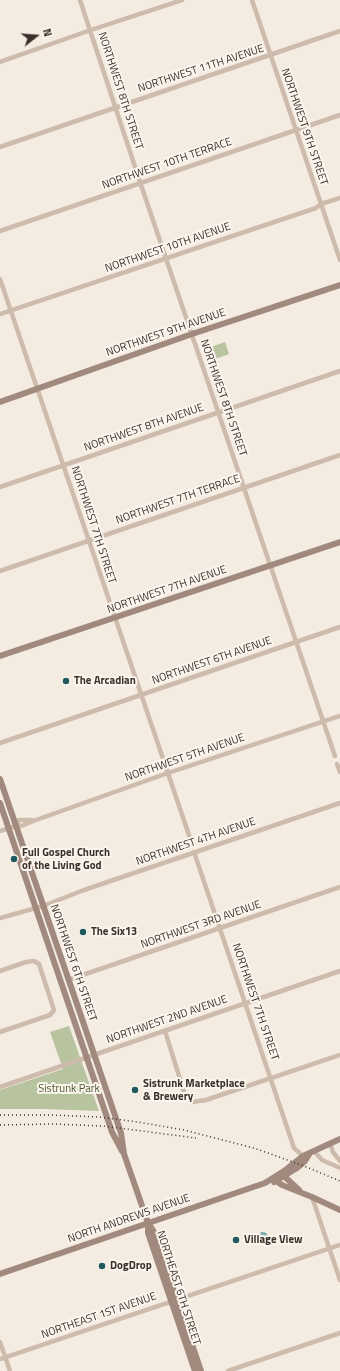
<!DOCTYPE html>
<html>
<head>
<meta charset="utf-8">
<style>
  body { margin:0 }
  #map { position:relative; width:340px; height:1371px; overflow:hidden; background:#f4ebe1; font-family:"Titillium Web",sans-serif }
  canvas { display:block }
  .north { position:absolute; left:16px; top:16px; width:40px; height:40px; -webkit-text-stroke:3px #fbf5ee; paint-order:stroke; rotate:73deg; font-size:11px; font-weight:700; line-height:16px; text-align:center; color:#3b302b }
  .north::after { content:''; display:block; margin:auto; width:14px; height:18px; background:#3b302b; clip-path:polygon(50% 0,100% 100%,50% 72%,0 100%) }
</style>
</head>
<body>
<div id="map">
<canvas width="340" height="1371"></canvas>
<div class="north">N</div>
</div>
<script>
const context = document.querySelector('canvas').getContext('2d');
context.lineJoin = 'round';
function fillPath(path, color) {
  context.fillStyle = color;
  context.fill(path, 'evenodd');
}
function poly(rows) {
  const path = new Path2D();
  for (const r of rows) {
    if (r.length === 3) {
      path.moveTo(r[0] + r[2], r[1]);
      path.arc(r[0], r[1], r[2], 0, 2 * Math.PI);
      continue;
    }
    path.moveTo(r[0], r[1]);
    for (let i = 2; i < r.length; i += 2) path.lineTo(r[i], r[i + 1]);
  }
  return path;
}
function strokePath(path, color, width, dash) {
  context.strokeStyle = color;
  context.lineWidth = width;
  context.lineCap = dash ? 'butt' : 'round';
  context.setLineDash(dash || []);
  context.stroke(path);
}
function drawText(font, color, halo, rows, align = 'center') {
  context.font = font + ' "Titillium Web",sans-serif';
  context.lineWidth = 4;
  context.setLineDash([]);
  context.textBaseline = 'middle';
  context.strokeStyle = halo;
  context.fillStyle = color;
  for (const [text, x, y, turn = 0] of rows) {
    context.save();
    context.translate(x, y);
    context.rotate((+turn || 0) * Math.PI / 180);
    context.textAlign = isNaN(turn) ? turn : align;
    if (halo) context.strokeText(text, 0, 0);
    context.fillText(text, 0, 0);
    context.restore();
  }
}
fillPath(poly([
  [225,342,229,354,210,361,205,349],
  [69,1026,99,1111,44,1109,0,1109,0,1090,63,1069,50,1032]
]), '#b8c4a0');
fillPath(poly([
  [263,1237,5]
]), '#7fb0b2');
strokePath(poly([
  [80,0,140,182,335,756],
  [252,0,340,260],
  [0,62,91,30,182,0],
  [0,147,340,31],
  [0,231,340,115],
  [0,279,192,844],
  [0,314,316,208,321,204,340,198],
  [0,487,340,371],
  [0,571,340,455],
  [0,743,340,627],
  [337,764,340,772],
  [16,826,19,820,32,820],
  [0,831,16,826,21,826,36,820,168,773,340,716],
  [194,852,294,1148,303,1156],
  [0,918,43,906,84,890,340,803],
  [0,971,26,962,34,961,39,964,54,1010,50,1015,0,1032],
  [68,980,340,887],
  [165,1031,185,1095,192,1102,206,1100,340,1055],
  [0,1087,340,971],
  [330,1143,333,1152,340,1161],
  [314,1151,322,1160,340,1168],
  [312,1197,340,1280],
  [0,1342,10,1371],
  [0,1359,340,1245],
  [228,1371,340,1333]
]), '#cdbbac', 4.5);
strokePath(poly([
  [0,402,192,334,340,285],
  [0,656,340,542],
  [0,779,121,1133,124,1154,148,1223,154,1232,201,1371],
  [0,803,112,1132,122,1151],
  [285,1177,299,1190],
  [273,1179,282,1185,312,1197,340,1210],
  [274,1182,297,1168,305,1161,310,1153],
  [148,1223,148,1233,195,1371],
  [0,1274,265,1183,284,1171,303,1156,340,1139]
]), '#a18a7d', 6);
strokePath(poly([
  [0,1115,52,1115,99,1117,138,1122,184,1130,254,1148,304,1166,340,1181],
  [0,1125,53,1124,103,1126,196,1138]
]), '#3b302b', 1.5, [1, 3]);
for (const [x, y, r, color] of [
  [66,681,4,"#1f5a5e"],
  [14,859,4,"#1f5a5e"],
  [83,932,4,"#1f5a5e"],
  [135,1090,4,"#1f5a5e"],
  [236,1240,4,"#1f5a5e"],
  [102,1266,4,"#1f5a5e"]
]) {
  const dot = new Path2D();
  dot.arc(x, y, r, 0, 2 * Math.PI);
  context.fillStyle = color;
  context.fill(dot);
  strokePath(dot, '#fbf5ee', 1.5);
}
drawText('11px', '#3b302b', '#fbf5ee', [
  ["NORTHWEST 11TH AVENUE",201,69,-18],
  ["NORTHWEST 8TH STREET",120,91,72],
  ["NORTHWEST 9TH STREET",304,127,71],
  ["NORTHWEST 10TH TERRACE",167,164,-19],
  ["NORTHWEST 10TH AVENUE",168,248,-19],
  ["NORTHWEST 9TH AVENUE",166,333,-19],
  ["NORTHWEST 8TH STREET",223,398,71],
  ["NORTHWEST 8TH AVENUE",144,428,-19],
  ["NORTHWEST 7TH TERRACE",178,500,-19],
  ["NORTHWEST 7TH STREET",93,525,72],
  ["NORTHWEST 7TH AVENUE",167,590,-19],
  ["NORTHWEST 6TH AVENUE",212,661,-19],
  ["NORTHWEST 5TH AVENUE",185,758,-19],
  ["NORTHWEST 4TH AVENUE",196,842,-19],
  ["NORTHWEST 3RD AVENUE",201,925,-19],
  ["NORTHWEST 6TH STREET",73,963,71],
  ["NORTHWEST 7TH STREET",255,1002,71],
  ["NORTHWEST 2ND AVENUE",167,1020,-19],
  ["NORTH ANDREWS AVENUE",129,1219,-19],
  ["NORTHEAST 6TH STREET",178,1288,72],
  ["NORTHEAST 1ST AVENUE",99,1316,-19]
]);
drawText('bold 11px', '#3b302b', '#fbf5ee', [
  ["The Arcadian",74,681],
  ["Full Gospel Church",22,853],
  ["of the Living God",22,866],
  ["The Six13",91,932],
  ["Sistrunk Marketplace",143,1084],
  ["& Brewery",143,1097],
  ["Village View",244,1240],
  ["DogDrop",110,1266]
], 'left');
drawText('11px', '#4a5a2e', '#fbf5ee', [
  ["Sistrunk Park",69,1089]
]);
</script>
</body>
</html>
